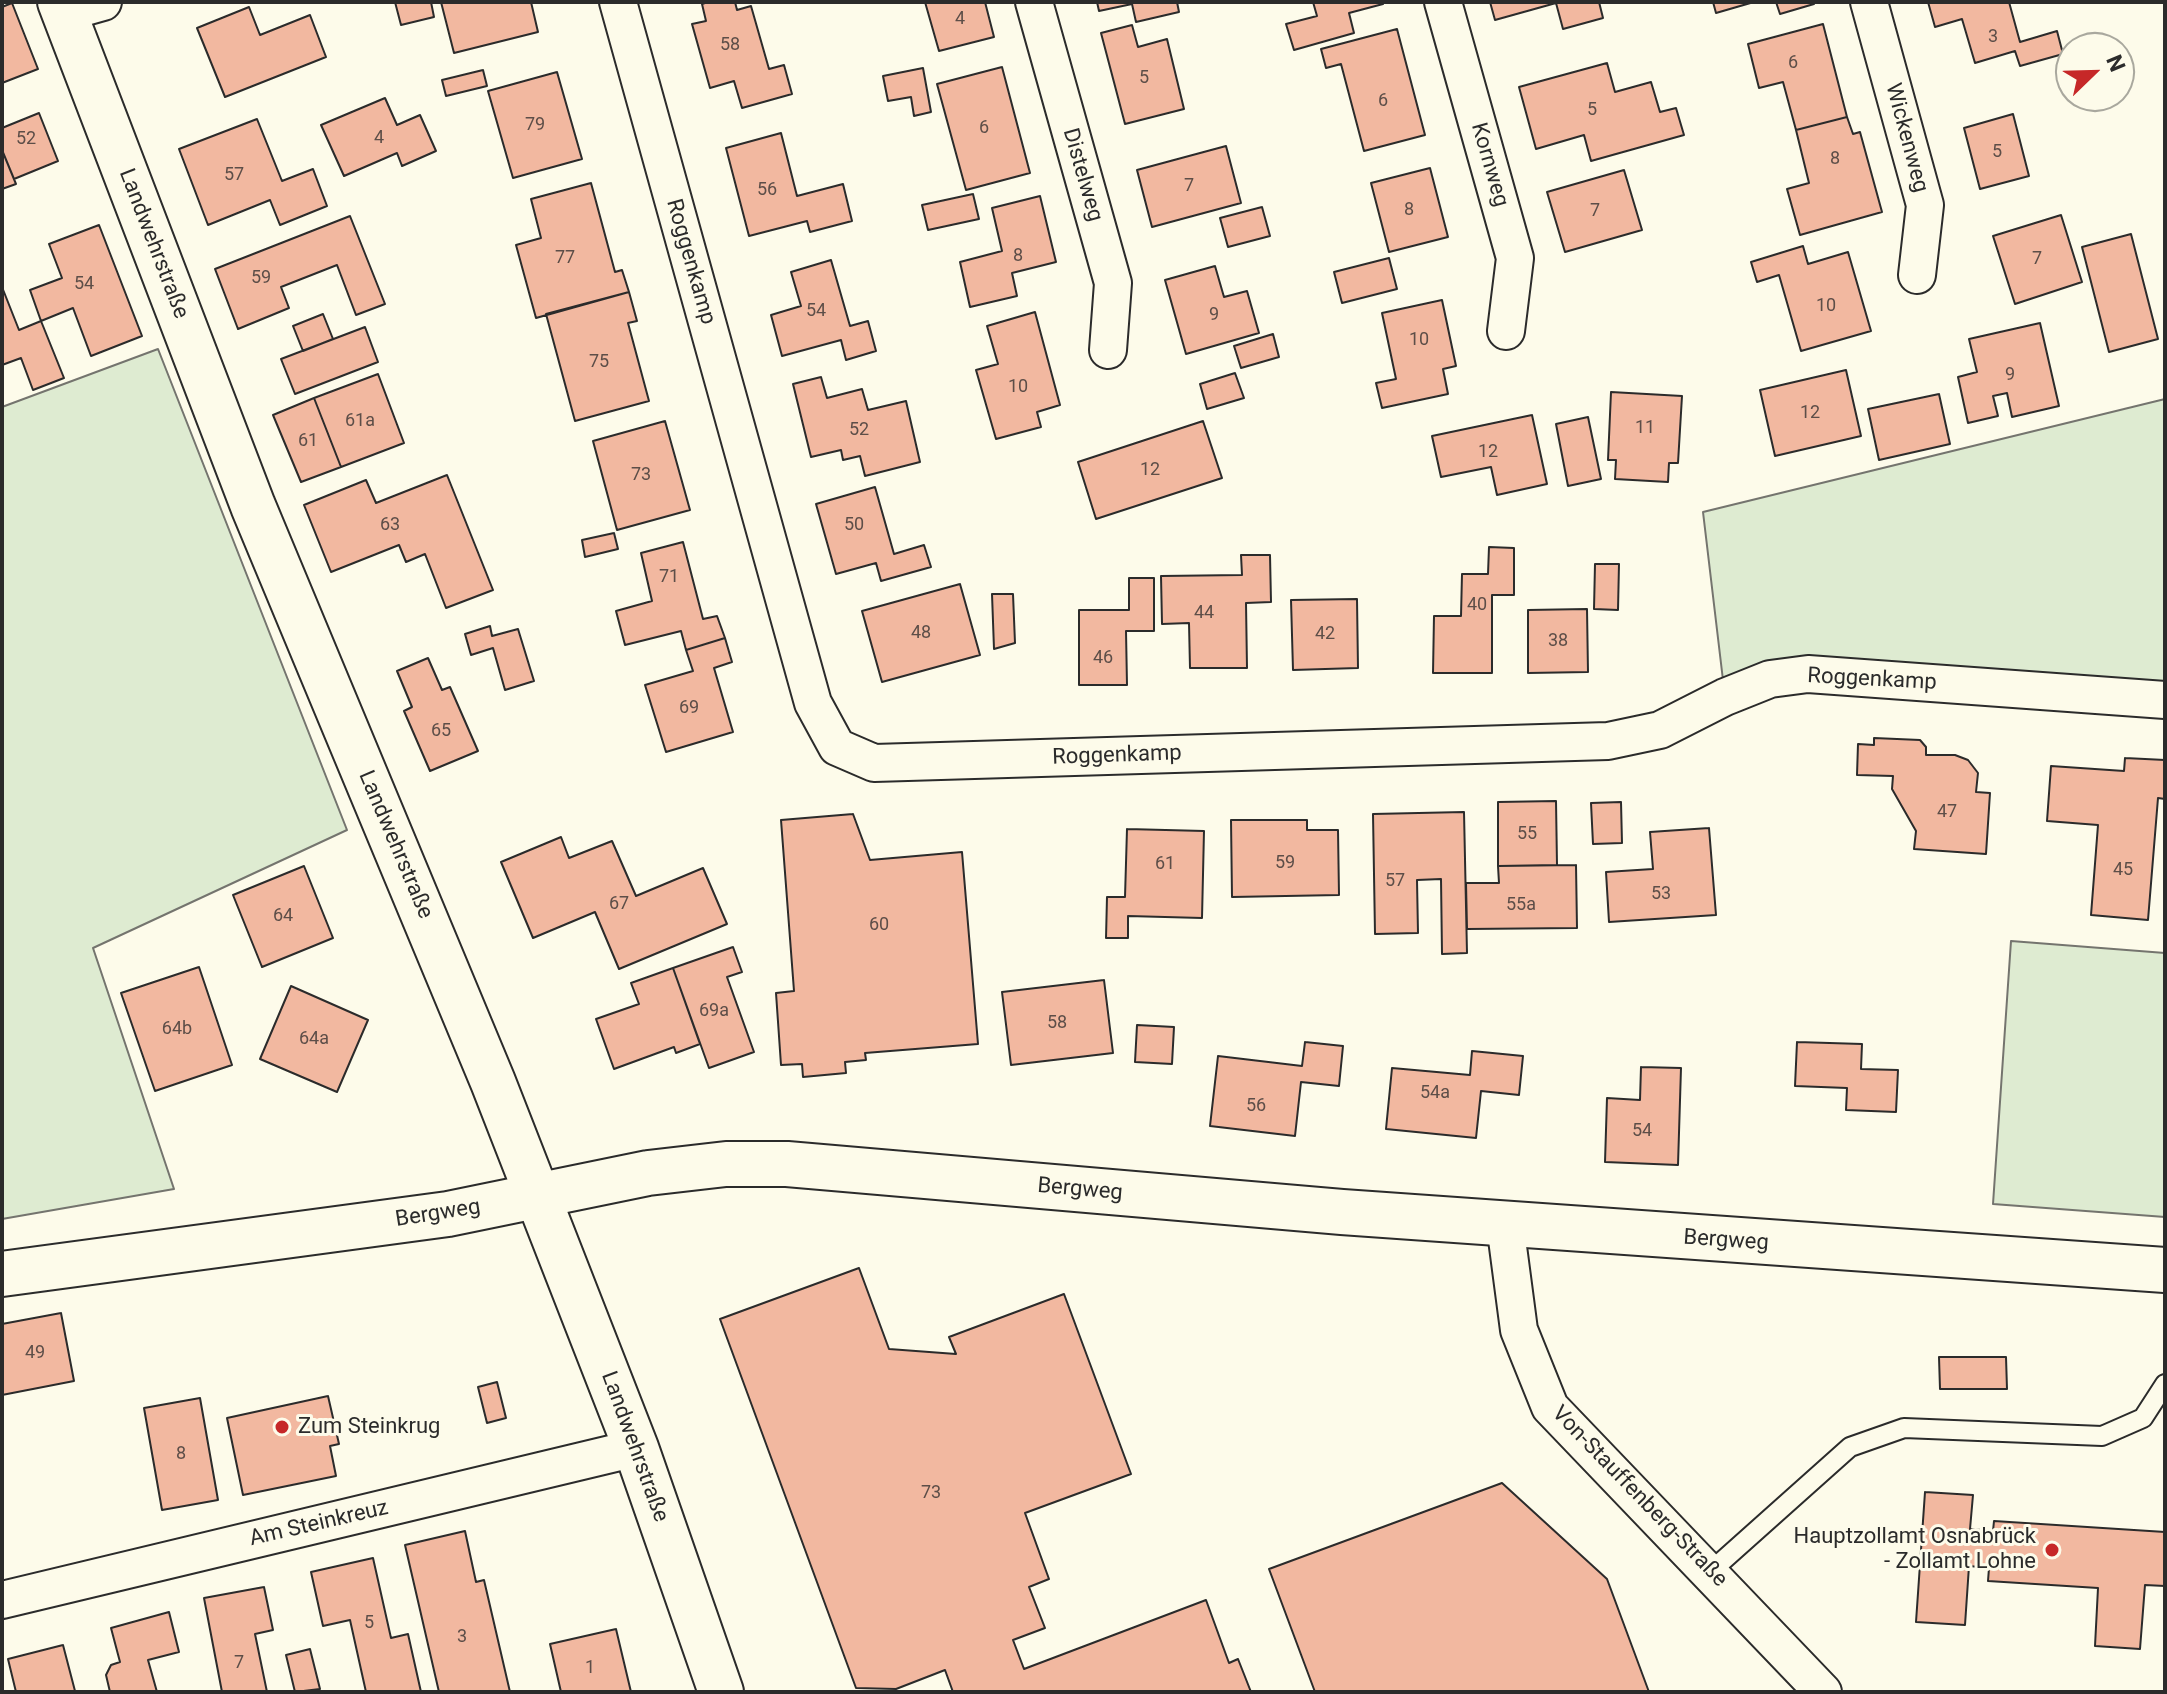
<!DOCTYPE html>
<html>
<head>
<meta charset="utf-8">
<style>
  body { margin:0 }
  #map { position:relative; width:2167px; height:1694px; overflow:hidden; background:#fdfbea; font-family:Roboto,sans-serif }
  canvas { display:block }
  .frame { position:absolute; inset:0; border:4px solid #2b2b2b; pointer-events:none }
  .north { position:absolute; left:2055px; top:32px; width:80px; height:80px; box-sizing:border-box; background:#fdfbea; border:2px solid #a9a89e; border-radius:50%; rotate:67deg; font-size:22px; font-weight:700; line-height:32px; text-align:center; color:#2b2b2b }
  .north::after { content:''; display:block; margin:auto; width:28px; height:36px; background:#c62828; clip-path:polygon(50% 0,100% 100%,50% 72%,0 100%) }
</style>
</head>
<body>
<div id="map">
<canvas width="2167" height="1694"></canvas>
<div class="frame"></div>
<div class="north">N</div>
</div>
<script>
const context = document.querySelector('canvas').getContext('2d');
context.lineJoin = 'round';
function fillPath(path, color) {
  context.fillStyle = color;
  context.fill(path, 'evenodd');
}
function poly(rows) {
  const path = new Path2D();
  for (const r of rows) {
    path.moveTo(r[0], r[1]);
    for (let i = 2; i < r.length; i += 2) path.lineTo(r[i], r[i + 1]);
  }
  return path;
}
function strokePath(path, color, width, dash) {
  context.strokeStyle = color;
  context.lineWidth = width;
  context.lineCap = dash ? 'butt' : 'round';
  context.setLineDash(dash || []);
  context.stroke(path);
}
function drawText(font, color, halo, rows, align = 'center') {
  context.font = font + ' Roboto,sans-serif';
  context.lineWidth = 6;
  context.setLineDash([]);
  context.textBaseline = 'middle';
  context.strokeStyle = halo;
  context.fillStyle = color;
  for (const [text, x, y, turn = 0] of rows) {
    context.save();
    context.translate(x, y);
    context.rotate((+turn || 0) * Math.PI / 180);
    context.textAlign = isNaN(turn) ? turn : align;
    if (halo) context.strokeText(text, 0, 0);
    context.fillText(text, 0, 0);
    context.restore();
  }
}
const green = poly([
  [158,349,347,830,93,948,174,1189,2,1219,2,407,158,349],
  [2165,399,2165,700,1808,674,1725,697,1703,512,2165,399],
  [2011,941,2165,953,2165,1217,1993,1204,2011,941]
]);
fillPath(green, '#deebd1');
strokePath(green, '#74746e', 2);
const building = poly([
  [395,2,431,2,434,17,401,25,395,2],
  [441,2,531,2,538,32,454,53,441,2],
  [708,2,735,2,737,10,751,6,769,69,784,65,792,94,742,108,734,81,710,88,692,24,706,21,702,4,708,2],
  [925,2,985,2,994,37,939,51,925,2],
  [1097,2,1177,2,1179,12,1136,22,1132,4,1099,11,1097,2],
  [1313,2,1383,2,1383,4,1349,13,1354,33,1294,50,1286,24,1317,16,1313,2],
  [1490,2,1599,2,1603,18,1563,29,1556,3,1495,20,1490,2],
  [1713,2,1754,2,1716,13,1713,2],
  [1776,2,1813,2,1814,4,1780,14,1776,2],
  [1928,2,2009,2,2020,42,2057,31,2063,54,2020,66,2015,51,1975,63,1962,19,1935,27,1928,2],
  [12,3,38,69,2,83,2,7,12,3],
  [249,7,260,35,310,15,326,57,225,97,197,28,249,7],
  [1823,24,1847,117,1796,130,1783,82,1759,88,1748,44,1823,24],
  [1132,25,1138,47,1167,39,1184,109,1125,124,1101,33,1132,25],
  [1397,29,1425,135,1364,151,1341,64,1326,68,1321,49,1397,29],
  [1607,63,1615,92,1651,82,1660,112,1676,108,1684,135,1591,161,1584,135,1536,149,1519,87,1607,63],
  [1002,67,1030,173,966,190,937,84,1002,67],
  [923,68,931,112,914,116,911,97,888,101,883,76,923,68],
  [483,70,487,86,446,96,442,80,483,70],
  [557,72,582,159,513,178,488,91,557,72],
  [385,98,397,125,420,115,436,151,402,166,397,153,344,176,321,125,385,98],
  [39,113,58,161,14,179,2,150,2,128,39,113],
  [2013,114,2029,176,1980,189,1964,128,2013,114],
  [1847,117,1853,134,1860,132,1882,212,1800,235,1787,189,1809,183,1796,130,1847,117],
  [257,119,282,181,313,169,327,206,280,225,270,200,208,225,179,149,257,119],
  [781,133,797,196,843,184,852,221,810,232,807,221,749,236,726,148,781,133],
  [1226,146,1241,203,1152,227,1137,170,1226,146],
  [2,150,16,184,2,189,2,150],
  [1430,168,1448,237,1389,252,1371,183,1430,168],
  [1624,170,1642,230,1565,252,1547,192,1624,170],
  [591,183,615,272,622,270,629,292,536,318,516,245,541,238,531,199,591,183],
  [973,194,979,219,928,230,922,205,973,194],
  [1040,196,1056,262,1012,273,1017,296,970,307,960,262,1002,251,992,208,1040,196],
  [1262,207,1270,236,1228,247,1220,218,1262,207],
  [2061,215,2082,282,2015,304,1993,236,2061,215],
  [350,216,385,304,356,315,337,265,281,287,289,308,238,329,215,269,350,216],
  [99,225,142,336,91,356,73,308,41,321,30,290,62,278,49,244,99,225],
  [2131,234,2158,339,2109,352,2082,247,2131,234],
  [1803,246,1808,264,1848,252,1871,331,1801,351,1779,275,1757,282,1751,262,1803,246],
  [1389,258,1397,289,1342,303,1334,272,1389,258],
  [831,260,850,326,868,321,876,351,846,360,841,340,782,356,771,315,801,306,791,272,831,260],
  [1215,266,1224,297,1247,291,1259,333,1186,354,1165,280,1215,266],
  [2,287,19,330,41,321,64,378,33,390,21,358,2,365,2,287],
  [629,292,637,321,628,323,649,401,575,421,546,314,629,292],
  [1442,300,1456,366,1443,369,1448,394,1382,408,1376,383,1396,379,1382,313,1442,300],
  [1035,312,1060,405,1037,412,1041,427,996,439,976,370,998,364,987,326,1035,312],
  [323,314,333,339,303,351,293,326,323,314],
  [2040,323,2059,406,2012,417,2007,393,1993,396,1998,416,1968,423,1958,377,1977,372,1969,339,2040,323],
  [365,327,378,362,295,394,281,359,365,327],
  [1273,334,1279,357,1241,368,1234,346,1273,334],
  [1846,370,1861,436,1775,456,1760,390,1846,370],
  [1235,373,1244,398,1207,409,1200,384,1235,373],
  [378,374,404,443,341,467,314,398,378,374],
  [821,377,827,398,862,389,868,410,906,401,920,462,865,476,860,456,843,460,841,450,811,457,793,384,821,377],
  [1611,392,1682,396,1678,463,1669,463,1668,482,1615,479,1616,460,1608,460,1611,392],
  [1939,394,1950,444,1879,460,1868,409,1939,394],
  [314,398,341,467,301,482,273,415,314,398],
  [1532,415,1547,484,1497,495,1491,467,1441,477,1432,436,1532,415],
  [1588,417,1601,479,1568,486,1556,424,1588,417],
  [665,421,690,510,617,530,593,441,665,421],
  [1203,421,1222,478,1096,519,1078,462,1203,421],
  [447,475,493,590,446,608,425,554,406,562,399,545,331,572,304,505,366,480,376,503,447,475],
  [875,487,894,554,924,545,931,567,881,581,876,563,836,574,816,504,875,487],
  [614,533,618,549,585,557,582,540,614,533],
  [683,542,703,619,717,616,725,638,686,650,681,631,625,645,616,611,652,601,641,553,683,542],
  [1489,547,1514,548,1514,595,1492,595,1492,673,1433,673,1434,616,1461,616,1462,574,1488,574,1489,547],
  [1241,555,1270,555,1271,602,1246,603,1247,668,1190,668,1189,623,1162,624,1161,576,1242,575,1241,555],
  [1595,564,1619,564,1618,610,1594,609,1595,564],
  [1129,578,1154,578,1154,631,1126,631,1127,685,1079,685,1079,610,1129,610,1129,578],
  [960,584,980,655,882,682,862,611,960,584],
  [992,594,1013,594,1015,643,994,649,992,594],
  [1357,599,1358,668,1293,670,1291,600,1357,599],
  [1587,609,1588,672,1528,673,1528,610,1587,609],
  [490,626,492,636,518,629,534,681,505,690,493,648,471,655,465,634,490,626],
  [725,638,732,662,714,668,733,732,666,752,645,685,693,671,686,650,725,638],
  [428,658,442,690,450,687,478,751,430,771,404,711,412,707,397,671,428,658],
  [1874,738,1920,740,1926,747,1926,755,1955,755,1968,760,1978,773,1976,792,1990,793,1986,854,1914,849,1916,831,1892,789,1893,776,1857,775,1858,744,1874,745,1874,738],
  [2125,758,2165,760,2165,799,2158,798,2148,920,2091,915,2098,825,2047,821,2051,766,2124,771,2125,758],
  [1556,801,1557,865,1498,866,1498,802,1556,801],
  [1621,802,1622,843,1593,844,1591,803,1621,802],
  [1464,812,1467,953,1442,954,1441,879,1417,880,1418,933,1375,934,1373,814,1464,812],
  [853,814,870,860,962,852,978,1044,865,1053,866,1060,845,1062,846,1073,803,1077,802,1064,781,1065,776,993,794,991,781,820,853,814],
  [1231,820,1307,820,1307,830,1338,830,1339,895,1232,897,1231,820],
  [1709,828,1716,915,1609,922,1606,872,1653,869,1650,832,1709,828],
  [1127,829,1204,831,1202,918,1128,916,1128,938,1106,938,1107,897,1125,897,1127,829],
  [561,837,569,858,612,841,636,896,703,868,727,924,619,969,595,912,533,938,501,862,561,837],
  [1576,865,1577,928,1467,929,1466,883,1499,883,1498,866,1576,865],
  [304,866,333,938,262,967,233,895,304,866],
  [733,947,742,972,727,977,754,1052,709,1068,673,968,733,947],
  [199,967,232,1065,155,1091,121,993,199,967],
  [673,968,700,1044,676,1053,674,1047,614,1069,596,1019,639,1004,631,983,673,968],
  [1104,980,1113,1053,1011,1065,1002,992,1104,980],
  [291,986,368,1020,337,1092,260,1059,291,986],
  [1137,1025,1174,1027,1172,1064,1135,1062,1137,1025],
  [1305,1042,1343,1046,1339,1086,1301,1082,1295,1136,1210,1126,1218,1056,1302,1066,1305,1042],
  [1797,1042,1862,1044,1861,1069,1898,1070,1896,1112,1846,1110,1847,1088,1795,1086,1797,1042],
  [1472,1051,1523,1056,1519,1095,1481,1091,1476,1138,1386,1129,1392,1068,1470,1075,1472,1051],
  [1641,1067,1681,1068,1678,1165,1605,1162,1607,1098,1640,1100,1641,1067],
  [859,1268,889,1349,956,1354,949,1337,1064,1294,1131,1474,1025,1513,1049,1579,1029,1587,1045,1628,1013,1640,1024,1669,1206,1600,1229,1663,1238,1659,1251,1692,953,1692,945,1670,896,1689,856,1688,720,1319,859,1268],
  [61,1313,74,1381,2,1395,2,1324,61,1313],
  [1939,1357,2006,1357,2007,1389,1940,1389,1939,1357],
  [497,1382,506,1418,487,1423,478,1387,497,1382],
  [328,1396,339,1444,330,1446,336,1476,243,1495,227,1418,328,1396],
  [200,1398,218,1500,162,1510,144,1408,200,1398],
  [1502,1483,1607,1579,1649,1692,1315,1692,1269,1569,1502,1483],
  [1925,1492,1973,1495,1970,1529,1993,1531,1994,1521,2165,1532,2165,1586,2145,1585,2140,1649,2095,1646,2098,1588,1988,1581,1989,1568,1969,1566,1965,1625,1916,1622,1925,1492],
  [465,1531,476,1582,484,1580,510,1692,439,1692,405,1545,465,1531],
  [373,1558,391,1638,408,1634,421,1692,366,1692,350,1620,323,1626,311,1572,373,1558],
  [264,1587,273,1630,255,1634,267,1692,222,1692,204,1598,264,1587],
  [169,1612,179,1652,148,1660,157,1692,110,1692,106,1675,111,1665,120,1662,111,1628,169,1612],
  [616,1629,631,1692,561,1692,550,1644,616,1629],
  [63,1645,75,1691,16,1692,8,1659,63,1645],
  [310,1649,320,1689,295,1692,286,1655,310,1649]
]);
fillPath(building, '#f2b8a0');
strokePath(building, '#2b2b2b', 2);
const service = poly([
  [1710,1572,1850,1447,1904,1428,2102,1436,2143,1418,2165,1384]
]);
const minor = poly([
  [618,2,813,703,837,747,874,763,1608,741,1660,730,1725,697,1770,679,1808,674,2165,700],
  [1034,2,1113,283,1108,350],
  [1443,2,1515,258,1506,331],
  [1869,2,1925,205,1917,275],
  [64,13,103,2],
  [1505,1224,1519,1330,1550,1407,1823,1692],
  [2,1600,636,1448]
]);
const tertiary = poly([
  [60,2,253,506,493,1082,636,1448,721,1692]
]);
const secondary = poly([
  [2,1274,448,1214,648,1173,726,1164,787,1164,1342,1212,2165,1270]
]);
strokePath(service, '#2b2b2b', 22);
strokePath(minor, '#2b2b2b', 40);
strokePath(tertiary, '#2b2b2b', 48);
strokePath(secondary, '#2b2b2b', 48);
strokePath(service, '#fdfbea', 18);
strokePath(minor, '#fdfbea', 36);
strokePath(tertiary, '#fdfbea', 44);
strokePath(secondary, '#fdfbea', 44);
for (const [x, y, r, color] of [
  [282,1427,8,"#c62828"],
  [2052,1550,8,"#c62828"]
]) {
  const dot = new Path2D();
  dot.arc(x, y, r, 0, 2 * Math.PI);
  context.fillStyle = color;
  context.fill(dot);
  strokePath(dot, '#fdfbea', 3);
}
drawText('18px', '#5d4e48', null, [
  ["4",960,19],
  ["3",1993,37],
  ["58",730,45],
  ["6",1793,63],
  ["5",1144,78],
  ["6",1383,101],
  ["5",1592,110],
  ["79",535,125],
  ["6",984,128],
  ["4",379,138],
  ["52",26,139],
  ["5",1997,152],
  ["8",1835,159],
  ["57",234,175],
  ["7",1189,186],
  ["56",767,190],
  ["8",1409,210],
  ["7",1595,211],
  ["8",1018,256],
  ["77",565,258],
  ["7",2037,259],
  ["59",261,278],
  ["54",84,284],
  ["10",1826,306],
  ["54",816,311],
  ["9",1214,315],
  ["10",1419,340],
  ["75",599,362],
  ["9",2010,375],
  ["10",1018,387],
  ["12",1810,413],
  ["61a",360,421],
  ["11",1645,428],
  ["52",859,430],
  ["61",308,441],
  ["12",1488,452],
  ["12",1150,470],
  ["73",641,475],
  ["63",390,525],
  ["50",854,525],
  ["71",669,577],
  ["40",1477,605],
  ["44",1204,613],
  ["48",921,633],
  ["42",1325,634],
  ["38",1558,641],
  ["46",1103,658],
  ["69",689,708],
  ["65",441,731],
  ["47",1947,812],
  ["55",1527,834],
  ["59",1285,863],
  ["61",1165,864],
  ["45",2123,870],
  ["57",1395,881],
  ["53",1661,894],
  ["67",619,904],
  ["55a",1521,905],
  ["64",283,916],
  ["60",879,925],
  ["69a",714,1011],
  ["58",1057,1023],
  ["64b",177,1029],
  ["64a",314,1039],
  ["54a",1435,1093],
  ["56",1256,1106],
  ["54",1642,1131],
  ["49",35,1353],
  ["8",181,1454],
  ["73",931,1493],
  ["5",369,1623],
  ["3",462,1637],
  ["7",239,1663],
  ["1",590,1668]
]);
drawText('22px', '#2b2b2b', '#fdfbea', [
  ["Wickenweg",1906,138,75],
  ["Kornweg",1489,165,74],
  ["Distelweg",1082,175,74],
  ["Landwehrstraße",153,244,69],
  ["Roggenkamp",690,262,74],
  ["Roggenkamp",1872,680,3],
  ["Roggenkamp",1117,756,-2],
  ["Landwehrstraße",395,845,67],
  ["Bergweg",1080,1190,5],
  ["Bergweg",438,1214,-9],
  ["Bergweg",1726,1241,4],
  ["Landwehrstraße",634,1447,70],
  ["Von-Stauffenberg-Straße",1639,1497,46],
  ["Am Steinkreuz",319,1524,-13]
]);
drawText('22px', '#2b2b2b', '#fdfbea', [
  ["Zum Steinkrug",298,1427],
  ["Hauptzollamt Osnabrück",2036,1537,"right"],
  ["- Zollamt Lohne",2036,1562,"right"]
], 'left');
</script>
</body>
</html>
